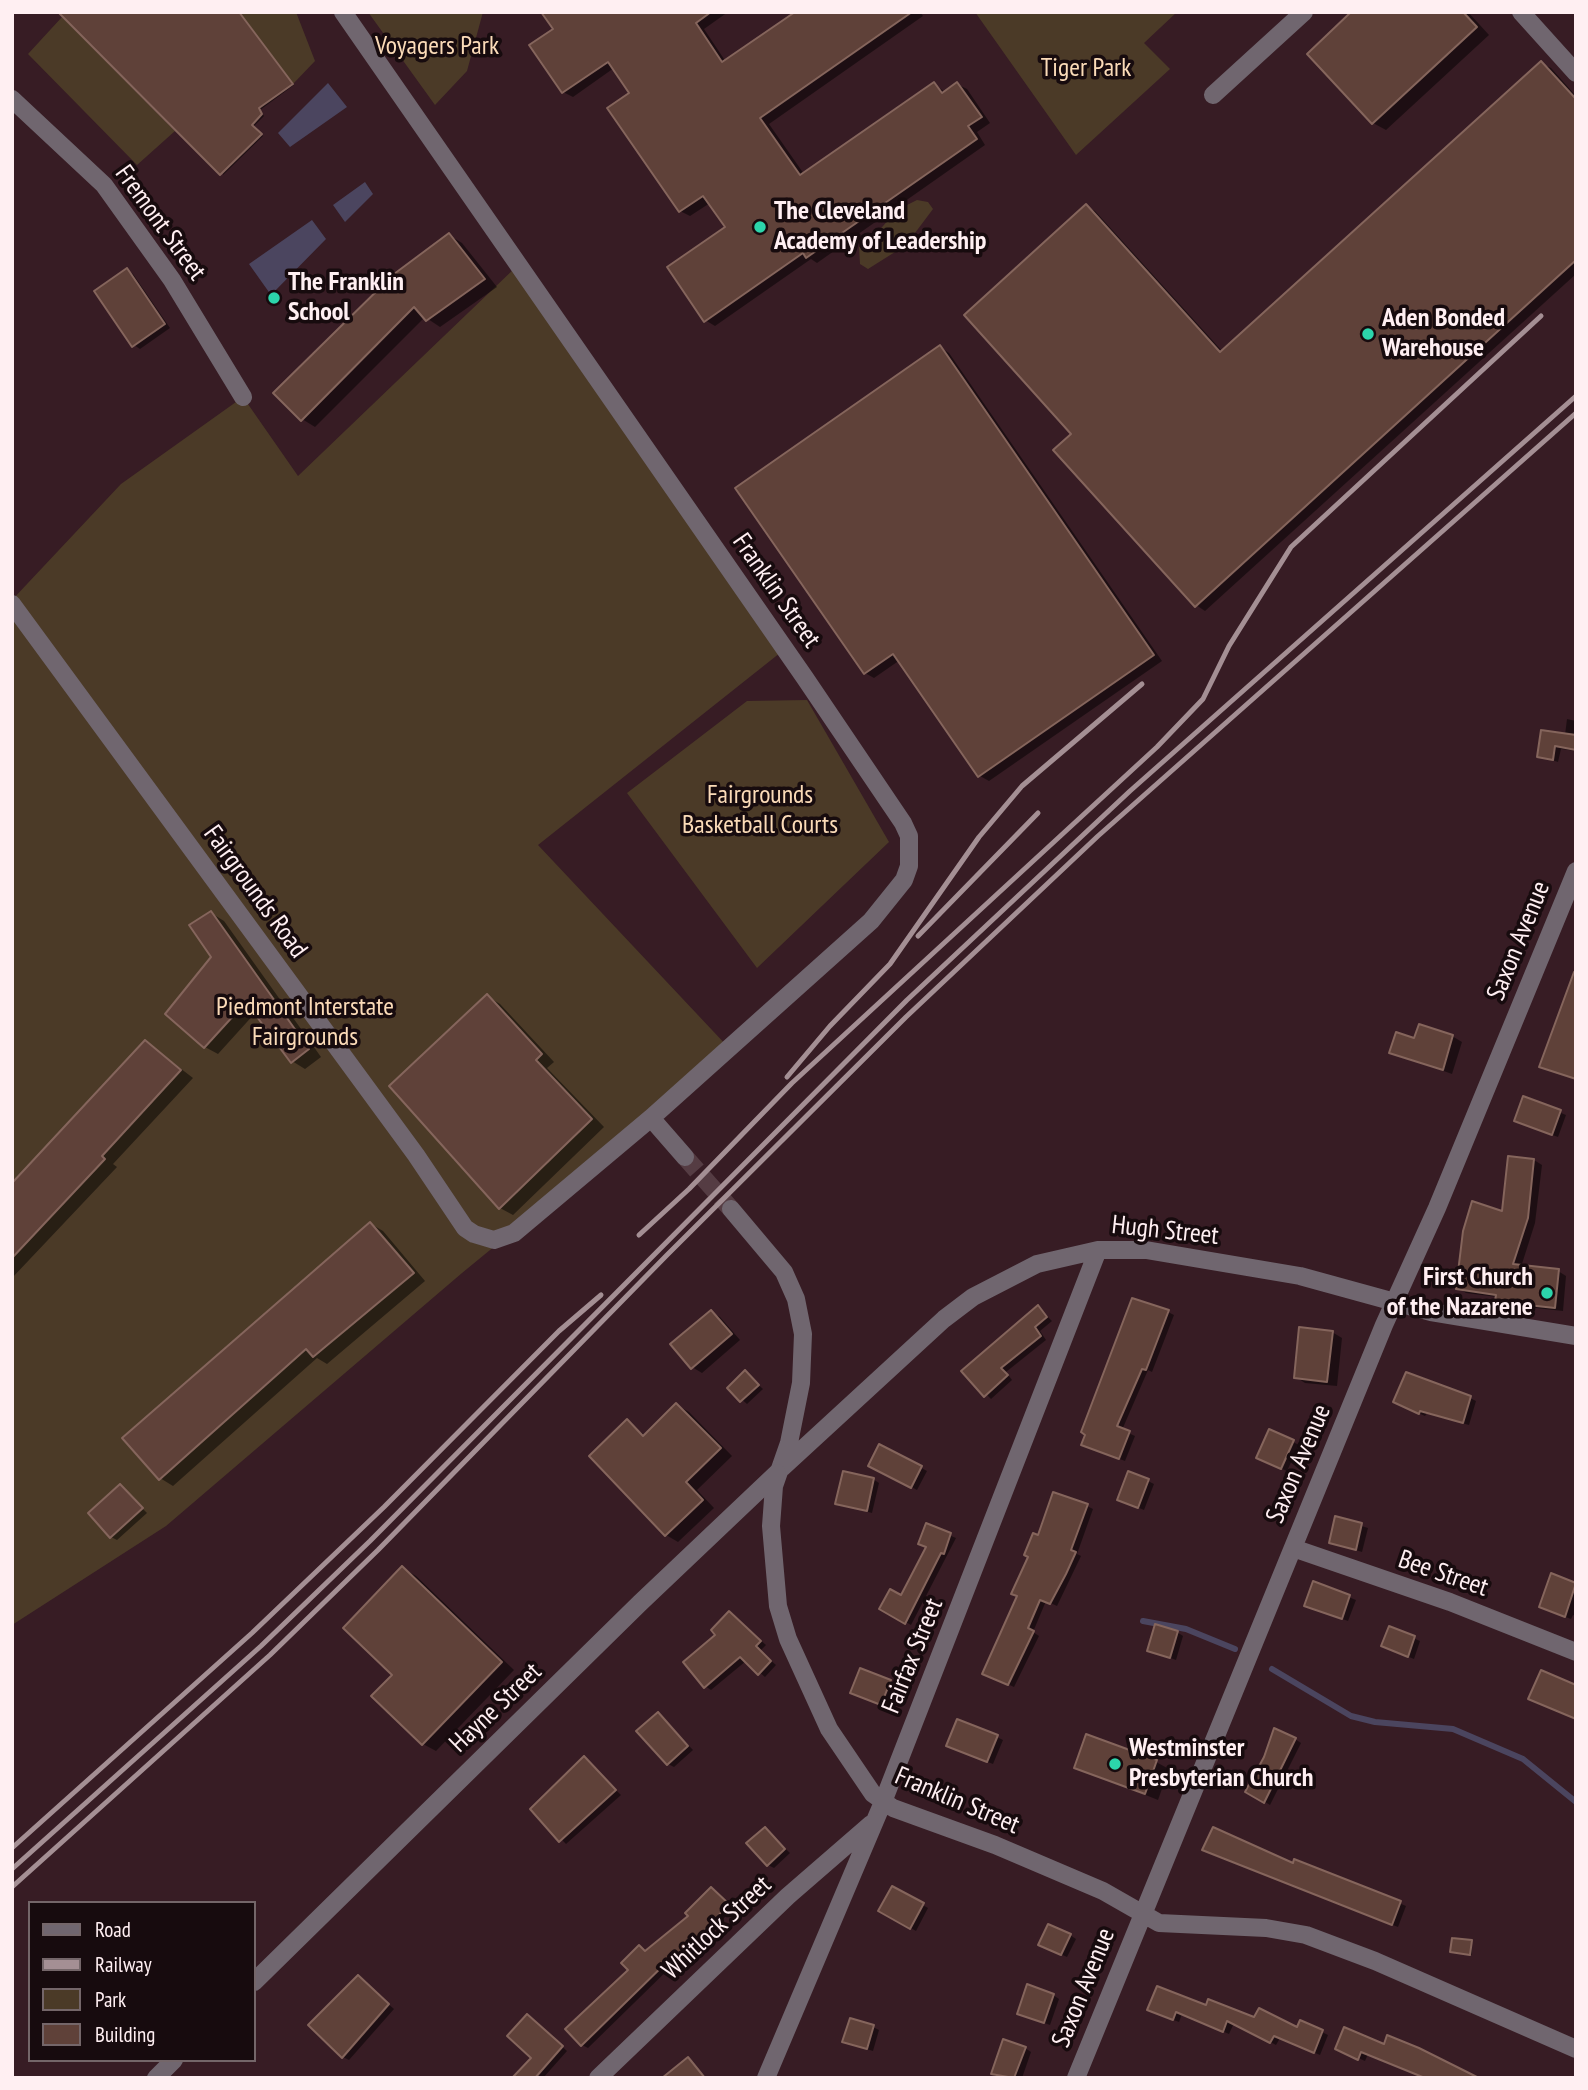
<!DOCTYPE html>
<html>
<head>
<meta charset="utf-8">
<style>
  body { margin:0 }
  #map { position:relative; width:1588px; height:2090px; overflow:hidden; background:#371c24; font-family:"PT Sans Narrow",sans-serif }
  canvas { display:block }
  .frame { position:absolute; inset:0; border:14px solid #ffeff2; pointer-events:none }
  .legend { position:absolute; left:28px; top:1901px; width:228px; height:161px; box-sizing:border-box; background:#170b0e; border:2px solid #746669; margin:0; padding:9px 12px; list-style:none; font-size:21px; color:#ffeff2 }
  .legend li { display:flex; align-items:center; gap:14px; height:35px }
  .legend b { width:35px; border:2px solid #746669 }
</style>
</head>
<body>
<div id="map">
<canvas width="1588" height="2090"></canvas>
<div class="frame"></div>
<ul class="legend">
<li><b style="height:9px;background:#70666f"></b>Road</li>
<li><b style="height:9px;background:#a48f94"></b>Railway</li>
<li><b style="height:19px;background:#4b3a27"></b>Park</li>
<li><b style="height:19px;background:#5f4139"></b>Building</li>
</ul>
</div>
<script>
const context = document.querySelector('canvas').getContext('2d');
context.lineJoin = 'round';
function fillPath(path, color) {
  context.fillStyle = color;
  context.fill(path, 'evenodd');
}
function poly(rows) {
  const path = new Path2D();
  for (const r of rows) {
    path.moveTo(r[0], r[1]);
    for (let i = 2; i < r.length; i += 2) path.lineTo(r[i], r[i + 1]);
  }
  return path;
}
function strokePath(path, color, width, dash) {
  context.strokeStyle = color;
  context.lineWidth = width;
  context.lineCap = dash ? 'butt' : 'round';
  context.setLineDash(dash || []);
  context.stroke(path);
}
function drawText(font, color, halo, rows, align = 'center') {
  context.font = font + ' "PT Sans Narrow",sans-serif';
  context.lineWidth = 7;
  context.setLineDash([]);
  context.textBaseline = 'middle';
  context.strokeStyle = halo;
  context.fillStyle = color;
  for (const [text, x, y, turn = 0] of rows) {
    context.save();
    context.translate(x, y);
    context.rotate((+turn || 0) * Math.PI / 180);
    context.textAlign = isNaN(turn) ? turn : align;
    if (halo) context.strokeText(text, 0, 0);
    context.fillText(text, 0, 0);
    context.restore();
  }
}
fillPath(poly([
  [239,12,296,12,315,61,293,84],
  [368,12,483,12,467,71,435,105],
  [975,12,1177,12,1144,43,1170,69,1076,155],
  [62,17,175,131,137,165,28,54],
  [917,200,928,202,933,209,912,237,895,252,868,269,860,264,859,247,869,242,897,210],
  [517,266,785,649,538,845,728,1047,651,1118,462,1273,166,1526,12,1625,12,600,121,484,243,397,298,476],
  [807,700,889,842,757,968,627,793,747,701]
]), '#4b3a27');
fillPath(poly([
  [328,83,347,107,290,147,278,133],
  [365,182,373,194,345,222,333,205],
  [312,220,326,239,271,295,249,264]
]), '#4b455f');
fillPath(poly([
  [238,12,294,85,260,110,264,116,253,127,263,136,223,175],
  [543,12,728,12,704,29,726,62,798,12,920,12,923,16,769,124,804,174,934,84,945,92,957,84,967,89,990,123,977,132,985,145,817,263,811,259,715,326,705,320,727,227,710,203,690,216,680,211,632,94,614,68,573,97,563,92,555,29],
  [1354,12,1468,12,1489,35,1386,130,1373,123,1309,54],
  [1541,63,1551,68,1576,96,1576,274,1205,611,1196,605,1074,434,1086,206,1095,211,1223,352],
  [449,235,462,243,497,287,440,327,425,317,315,427,302,419],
  [127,270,133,274,170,328,140,349,134,345],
  [940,347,949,353,1162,661,989,781,980,776,900,660,874,678,865,673],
  [1567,719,1576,721,1576,751,1561,749,1558,762,1539,756,1565,735],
  [211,913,224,921,321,1057,305,1069,292,1061,256,1012,218,1054,205,1047,213,957],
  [487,996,500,1004,554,1062,547,1068,604,1127,513,1215,500,1208,453,1159],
  [1452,1036,1462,1042,1452,1074,1391,1052],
  [146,1042,193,1078,113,1164,117,1167,12,1278,12,1186],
  [1524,1098,1566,1115,1558,1137,1522,1124],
  [1534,1160,1542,1165,1535,1223,1521,1267,1558,1271,1566,1276,1563,1311,1517,1306,1517,1311,1504,1309,1496,1305,1497,1297,1466,1293,1458,1288],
  [371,1224,383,1231,425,1281,327,1364,317,1358,173,1486,160,1478],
  [1038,1307,1052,1321,1040,1331,1046,1340,1006,1372,1012,1380,991,1399,964,1372],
  [711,1312,720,1317,740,1340,702,1373,692,1367],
  [1168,1312,1174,1315,1152,1372,1148,1370,1122,1430,1135,1436,1125,1461,1089,1447],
  [1332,1332,1342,1338,1337,1386,1305,1383,1296,1377],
  [745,1373,763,1389,747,1404,729,1388],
  [1470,1398,1476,1401,1469,1425,1427,1413,1425,1416,1401,1405],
  [677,1405,689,1412,732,1456,697,1490,714,1508,678,1542,666,1535,591,1456,627,1422,646,1436],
  [1293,1442,1299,1445,1287,1471,1264,1461],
  [880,1446,927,1471,917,1490,870,1465],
  [873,1479,879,1483,872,1513,837,1503],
  [1148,1481,1154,1484,1144,1510,1125,1502],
  [120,1486,147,1513,117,1540,111,1537],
  [1087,1506,1093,1509,1077,1554,1081,1556,1057,1606,1046,1601,1033,1632,1039,1636,1014,1687,990,1676,1039,1537],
  [1336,1518,1368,1528,1362,1552,1331,1542],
  [927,1526,956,1538,911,1625,881,1608,902,1598,927,1547],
  [403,1568,416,1576,514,1670,436,1751,423,1744,394,1675],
  [1553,1576,1576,1584,1576,1616,1573,1615,1571,1619,1547,1610],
  [1314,1583,1356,1600,1348,1621,1312,1608],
  [729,1613,766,1645,760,1651,776,1665,765,1677,746,1661,711,1690,705,1686,718,1635],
  [1390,1628,1420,1641,1414,1659,1389,1649],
  [1177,1632,1183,1636,1176,1660,1149,1650],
  [861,1670,897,1685,888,1707,858,1696],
  [658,1714,693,1750,674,1767,668,1764],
  [997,1737,1003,1740,993,1764,954,1749],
  [1295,1739,1301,1743,1270,1805,1247,1791,1266,1758],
  [584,1759,621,1795,566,1844,532,1809],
  [1156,1762,1169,1769,1158,1800,1076,1767],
  [765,1829,790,1853,774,1868,768,1865],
  [1210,1853,1294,1865,1337,1877,1406,1906,1398,1927],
  [893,1888,928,1908,916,1931,881,1911],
  [711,1889,733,1908,701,1944,679,1959,588,2048,582,2045,568,2029,631,1970,639,1947,647,1952,690,1916],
  [1070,1935,1076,1939,1067,1957,1047,1948],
  [1472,1942,1472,1955,1454,1953],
  [359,1978,394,2009,349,2060,343,2057],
  [1053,1995,1059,1999,1050,2025,1025,2016],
  [1207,2007,1298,2029,1301,2022,1328,2035,1320,2055,1280,2038,1276,2045,1234,2023,1229,2034,1182,2014,1179,2022,1155,2013],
  [533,2020,567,2051,543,2078,514,2078,534,2058],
  [873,2027,879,2030,873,2051,850,2044],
  [1388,2038,1482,2078,1423,2078,1368,2054,1365,2061,1343,2051,1385,2047],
  [1025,2048,1031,2052,1022,2078,996,2078,993,2073],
  [688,2059,707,2078,665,2078]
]), '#0007');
strokePath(poly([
  [1143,1621,1186,1629,1235,1649],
  [1272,1669,1351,1716,1375,1722,1453,1729,1523,1759,1576,1802]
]), '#4b455f', 6);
const building = poly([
  [58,12,239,12,293,84,259,108,262,114,252,125,262,134,220,175,58,12],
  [541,12,711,12,696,23,722,62,795,12,912,12,760,118,800,175,934,82,942,93,957,82,982,117,968,126,977,139,806,258,803,253,704,322,667,267,725,227,703,196,679,212,607,108,629,93,608,62,562,93,529,45,553,29,541,12],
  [1351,12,1463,12,1477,27,1372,124,1307,54,1351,12],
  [1541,61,1576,99,1576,260,1195,607,1053,450,1071,434,964,315,1086,204,1220,352,1541,61],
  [449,233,485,279,426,321,414,307,301,421,273,393,394,274,449,233],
  [127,268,165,324,132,347,94,291,127,268],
  [940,345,1154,655,978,777,893,654,864,674,735,488,940,345],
  [1541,730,1576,735,1576,750,1555,746,1553,760,1537,757,1541,730],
  [211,911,309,1049,291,1063,246,1002,204,1048,165,1014,211,957,189,925,211,911],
  [1574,972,1576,972,1576,1079,1539,1067,1574,972],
  [487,994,542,1054,536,1060,592,1119,499,1209,389,1086,487,994],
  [1419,1024,1453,1035,1443,1070,1389,1053,1396,1032,1414,1038,1419,1024],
  [145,1040,181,1070,102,1156,105,1159,12,1258,12,1183,145,1040],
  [1523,1096,1561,1110,1552,1135,1514,1121,1523,1096],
  [1508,1156,1534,1159,1528,1218,1513,1264,1559,1269,1555,1308,1509,1303,1508,1308,1494,1306,1496,1295,1456,1289,1463,1231,1472,1201,1502,1211,1508,1156],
  [370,1222,414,1273,313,1357,306,1349,159,1480,122,1438,370,1222],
  [1132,1298,1169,1310,1146,1370,1142,1369,1117,1426,1130,1431,1119,1459,1081,1445,1085,1435,1081,1432,1132,1298],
  [1038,1305,1047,1317,1035,1327,1041,1336,1001,1368,1008,1375,984,1397,961,1371,1038,1305],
  [711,1310,732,1334,691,1369,670,1344,711,1310],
  [1299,1327,1333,1331,1327,1382,1294,1378,1299,1327],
  [745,1370,759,1385,740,1402,727,1388,745,1370],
  [1406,1372,1471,1396,1463,1423,1420,1411,1419,1414,1393,1402,1406,1372],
  [676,1403,721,1448,686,1482,703,1500,665,1536,589,1456,627,1419,643,1436,676,1403],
  [1269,1429,1294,1440,1281,1469,1256,1458,1269,1429],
  [879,1444,922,1466,911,1488,868,1466,879,1444],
  [843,1471,874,1478,867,1511,835,1504,843,1471],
  [1128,1471,1149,1479,1138,1508,1117,1500,1128,1471],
  [120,1484,143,1508,110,1538,88,1513,120,1484],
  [1053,1492,1088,1504,1071,1550,1076,1552,1066,1574,1050,1604,1040,1600,1028,1628,1034,1631,1008,1685,982,1674,1017,1596,1011,1594,1028,1557,1024,1555,1033,1533,1038,1535,1053,1492],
  [1335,1516,1362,1523,1356,1550,1329,1543,1335,1516],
  [926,1523,951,1533,944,1554,941,1553,905,1624,879,1609,890,1589,901,1595,926,1547,918,1544,926,1523],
  [402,1566,502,1662,422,1745,371,1696,392,1675,343,1628,402,1566],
  [1551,1573,1576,1583,1565,1617,1539,1607,1551,1573],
  [1313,1581,1350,1595,1342,1619,1304,1606,1313,1581],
  [729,1611,761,1641,756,1646,771,1661,758,1675,740,1657,704,1688,683,1662,715,1635,711,1630,729,1611],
  [1155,1624,1178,1631,1170,1658,1147,1651,1155,1624],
  [1389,1626,1415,1636,1408,1657,1381,1646,1389,1626],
  [860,1668,891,1680,881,1705,850,1693,860,1668],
  [1541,1670,1576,1685,1576,1719,1528,1699,1541,1670],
  [658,1712,688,1746,667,1765,636,1731,658,1712],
  [957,1719,998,1735,987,1762,946,1746,957,1719],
  [1274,1728,1296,1738,1264,1803,1245,1792,1264,1757,1274,1728],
  [1086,1734,1157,1760,1145,1794,1074,1768,1086,1734],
  [584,1756,616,1790,559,1842,530,1809,584,1756],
  [765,1827,785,1849,767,1866,746,1843,765,1827],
  [1213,1827,1293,1863,1294,1859,1401,1901,1392,1925,1202,1850,1213,1827],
  [892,1886,924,1903,910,1929,878,1911,892,1886],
  [711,1887,729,1904,695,1941,673,1956,581,2046,565,2029,628,1970,621,1963,639,1945,645,1951,688,1916,685,1913,711,1887],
  [1048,1924,1071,1934,1061,1955,1038,1945,1048,1924],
  [1452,1938,1472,1940,1470,1955,1450,1952,1452,1938],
  [358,1975,389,2004,342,2058,308,2025,358,1975],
  [1027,1984,1054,1994,1044,2023,1017,2014,1027,1984],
  [1157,1986,1206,2005,1208,1999,1254,2017,1259,2008,1297,2027,1300,2020,1323,2030,1314,2053,1274,2036,1270,2043,1227,2021,1223,2032,1176,2012,1173,2020,1147,2010,1157,1986],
  [527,2014,563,2046,535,2078,512,2078,531,2058,507,2036,527,2014],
  [850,2018,874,2025,867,2049,842,2042,850,2018],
  [1344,2027,1384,2044,1387,2035,1419,2048,1479,2078,1425,2078,1361,2052,1358,2060,1335,2049,1344,2027],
  [1003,2039,1026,2047,1014,2078,991,2074,1003,2039],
  [688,2057,705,2078,662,2078,688,2057]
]);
fillPath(building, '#5f4139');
strokePath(building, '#85655c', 2);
strokePath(poly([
  [685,1157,731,1209]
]), '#553c43', 18, [18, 9]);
strokePath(poly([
  [343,12,805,678,903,823,909,836,909,866,904,880,871,921,651,1118,685,1157],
  [1521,12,1576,73],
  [1213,95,1304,12],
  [12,99,104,185,172,280,243,397],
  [12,604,416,1155,465,1228,474,1234,494,1240,514,1233,651,1118],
  [731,1209,784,1272,796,1299,803,1334,801,1383,789,1443,774,1486,771,1526,778,1606,788,1639,829,1729,873,1794,893,1808,995,1845,1103,1891,1159,1923,1266,1928,1306,1935,1375,1961,1576,2049],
  [782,1468,944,1319,973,1297,1037,1264,1098,1250,1146,1250,1300,1276,1431,1312,1576,1336],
  [1293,1548,1450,1602,1576,1652],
  [598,2078,788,1896,871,1824],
  [766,2078,883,1802,1098,1250],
  [1076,2078,1384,1325,1437,1208,1576,871]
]), '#70666f', 18);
strokePath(poly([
  [254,1982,640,1603,777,1473],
  [156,2078,174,2060]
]), '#70666f', 18);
strokePath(poly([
  [918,936,1038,813],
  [787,1077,830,1026,890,964,979,837,1022,786,1142,684],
  [639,1235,689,1189,792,1083,1157,747,1203,699,1229,646,1291,547,1541,316],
  [12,1848,252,1633,384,1507,559,1331,601,1295],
  [12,1869,261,1646,370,1541,907,1000,1130,791,1576,396],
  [12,1887,270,1655,378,1550,667,1255,906,1017,1098,836,1576,413]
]), '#a48f94', 5);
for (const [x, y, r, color] of [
  [760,227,7,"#2cd5ab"],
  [274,298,7,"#2cd5ab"],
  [1368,334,7,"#2cd5ab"],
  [1547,1293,7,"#2cd5ab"],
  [1115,1764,7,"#2cd5ab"]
]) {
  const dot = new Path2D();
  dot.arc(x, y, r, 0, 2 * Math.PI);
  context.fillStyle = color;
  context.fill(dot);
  strokePath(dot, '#170b0e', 2.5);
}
drawText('26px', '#fbdbb8', '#170b0e', [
  ["Voyagers Park",437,47],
  ["Tiger Park",1086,69],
  ["Fairgrounds",760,796],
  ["Basketball Courts",760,826],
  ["Piedmont Interstate",305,1008],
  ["Fairgrounds",305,1038]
]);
drawText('bold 26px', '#ffeff2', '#170b0e', [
  ["The Cleveland",774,212],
  ["Academy of Leadership",774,242],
  ["The Franklin",288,283],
  ["School",288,313],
  ["Aden Bonded",1382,319],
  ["Warehouse",1382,349],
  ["First Church",1533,1278,"right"],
  ["of the Nazarene",1533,1308,"right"],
  ["Westminster",1129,1749],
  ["Presbyterian Church",1129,1779]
], 'left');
drawText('26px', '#ffeff2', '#170b0e', [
  ["Fremont Street",160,223,54],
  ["Franklin Street",776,591,55],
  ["Fairgrounds Road",255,892,54],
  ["Saxon Avenue",1519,941,-68],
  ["Hugh Street",1165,1231,6],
  ["Saxon Avenue",1299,1464,-67],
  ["Bee Street",1443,1574,19],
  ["Fairfax Street",913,1656,-68],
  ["Hayne Street",496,1708,-44],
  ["Franklin Street",957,1801,23],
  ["Whitlock Street",717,1928,-43],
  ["Saxon Avenue",1084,1988,-68]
]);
</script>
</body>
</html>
